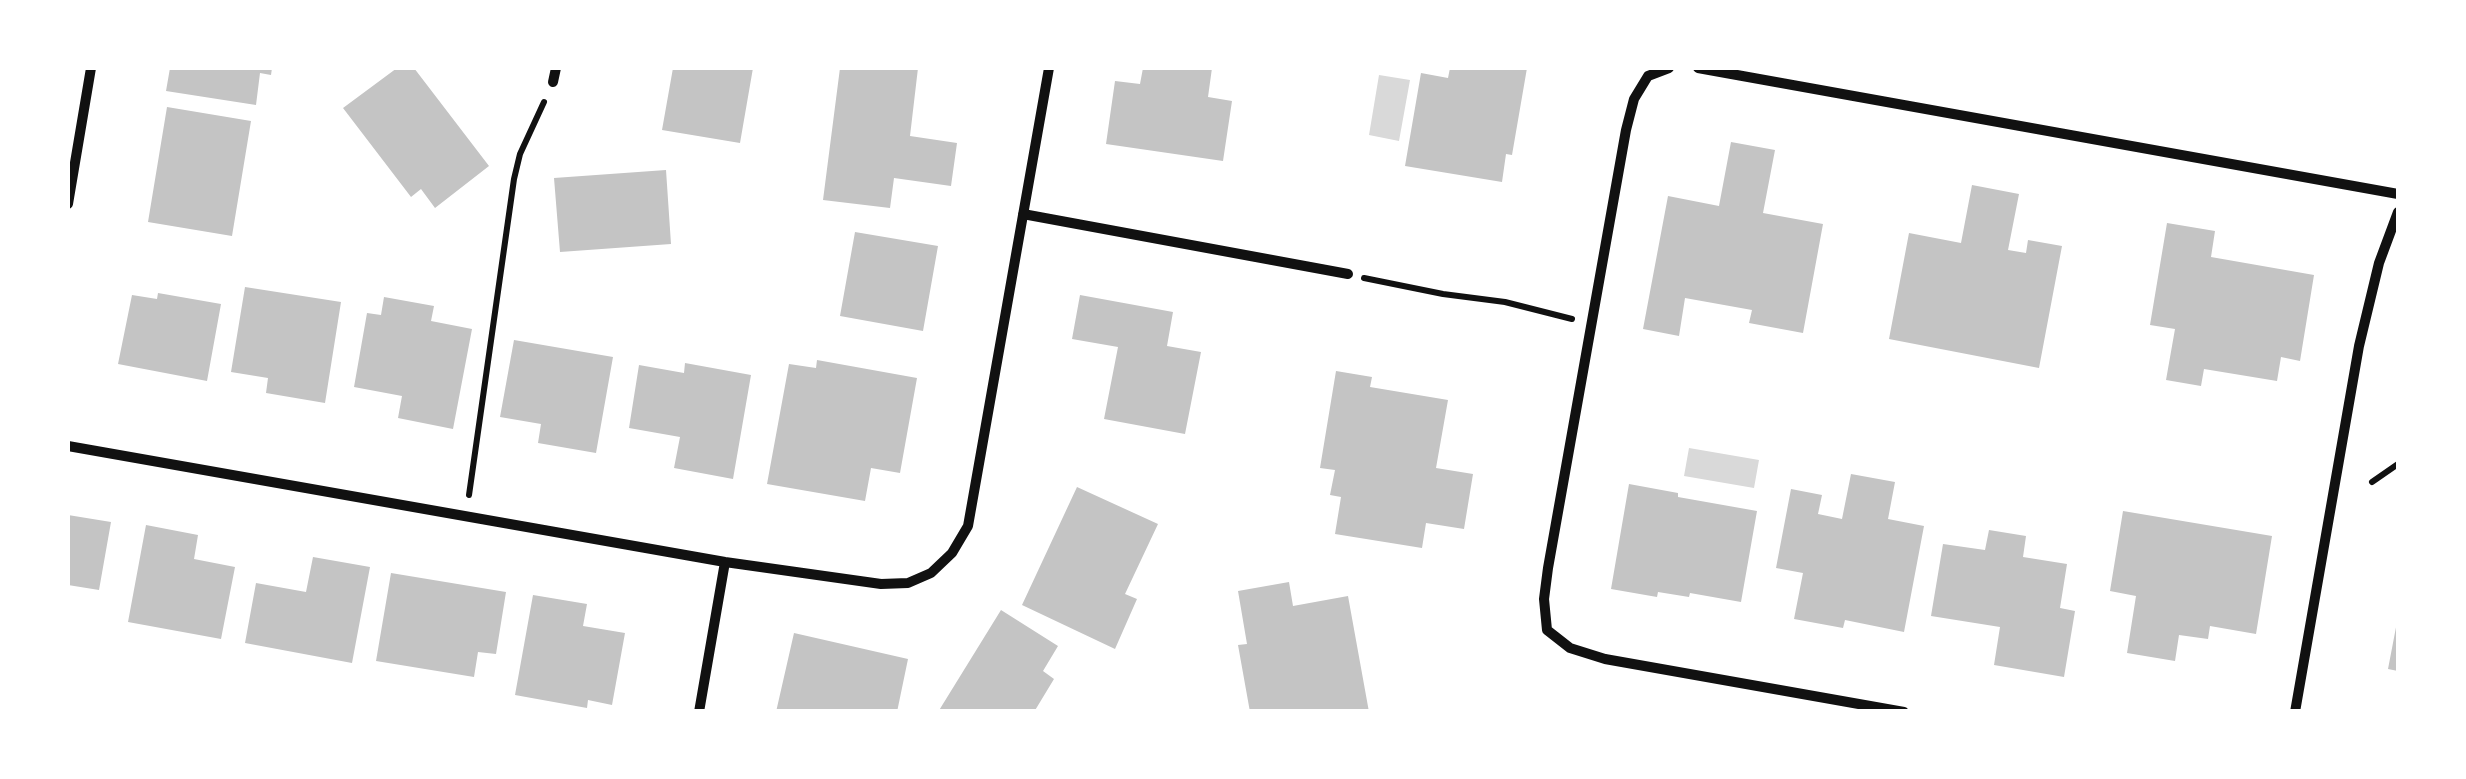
<!DOCTYPE html>
<html>
<head>
<meta charset="utf-8">
<style>
  body { margin:0 }
  #map { position:relative; width:2466px; height:779px; overflow:hidden; background:#fff; font-family:Georgia,serif }
  canvas { display:block }
  .frame { position:absolute; inset:0; border:70px solid #fff; pointer-events:none }
</style>
</head>
<body>
<div id="map">
<canvas width="2466" height="779"></canvas>
<div class="frame"></div>
</div>
<script>
const context = document.querySelector('canvas').getContext('2d');
context.lineJoin = 'round';
function fillPath(path, color) {
  context.fillStyle = color;
  context.fill(path, 'evenodd');
}
function poly(rows) {
  const path = new Path2D();
  for (const r of rows) {
    path.moveTo(r[0], r[1]);
    for (let i = 2; i < r.length; i += 2) path.lineTo(r[i], r[i + 1]);
  }
  return path;
}
function strokePath(path, color, width, dash) {
  context.strokeStyle = color;
  context.lineWidth = width;
  context.lineCap = dash ? 'butt' : 'round';
  context.setLineDash(dash || []);
  context.stroke(path);
}
fillPath(poly([
  [1379,75,1410,80,1399,141,1369,135],
  [1689,448,1759,460,1754,488,1684,476]
]), '#d9d9d9');
fillPath(poly([
  [170,68,272,68,271,75,260,73,256,105,166,91],
  [397,68,414,68,489,166,435,208,421,189,411,197,343,108],
  [673,68,753,68,740,143,662,130],
  [840,68,918,68,910,136,957,143,951,186,894,178,890,208,823,200],
  [1143,68,1212,68,1208,97,1232,101,1223,161,1106,144,1115,81,1140,84],
  [1450,68,1527,68,1512,155,1506,154,1502,182,1405,166,1421,73,1448,78],
  [167,107,251,121,232,236,148,222],
  [1731,142,1775,150,1763,213,1823,224,1803,333,1749,323,1752,310,1685,298,1679,336,1643,329,1668,196,1719,206],
  [666,170,671,244,560,252,554,178],
  [1972,185,2019,194,2008,250,2026,253,2028,240,2062,246,2039,368,1889,339,1909,233,1961,243],
  [2167,223,2215,231,2211,257,2314,275,2300,361,2281,357,2277,381,2204,369,2201,386,2166,380,2175,329,2150,325],
  [855,232,938,246,923,331,840,316],
  [245,287,341,302,325,403,266,393,268,378,231,372],
  [158,293,221,304,207,381,118,364,132,295,157,299],
  [1080,295,1173,312,1167,346,1201,352,1185,434,1104,419,1118,347,1072,339],
  [384,297,434,306,431,321,472,329,453,429,398,418,402,396,354,387,367,313,381,315],
  [514,340,613,357,596,453,538,443,541,424,500,417],
  [817,360,917,378,900,473,871,468,865,501,767,484,789,364,816,368],
  [685,363,751,375,733,479,674,468,680,437,629,428,639,365,684,373],
  [1336,371,1372,377,1370,387,1448,400,1436,468,1473,474,1464,529,1426,523,1422,548,1335,534,1341,497,1330,495,1335,470,1320,468],
  [1851,474,1895,482,1888,519,1924,526,1904,632,1845,620,1843,628,1794,619,1803,573,1776,568,1791,489,1822,495,1818,514,1842,519],
  [1629,484,1678,493,1678,497,1757,511,1741,602,1690,593,1689,597,1658,592,1657,597,1611,589],
  [1077,487,1158,524,1125,594,1137,599,1115,649,1022,605],
  [2123,511,2272,536,2256,634,2210,626,2208,639,2179,635,2175,661,2127,653,2136,596,2110,591],
  [68,515,111,522,99,590,68,585],
  [146,525,198,535,194,559,235,567,221,639,128,622],
  [1989,530,2026,536,2023,557,2067,564,2060,608,2075,611,2064,677,1994,665,2000,627,1931,616,1943,544,1985,550],
  [313,557,370,567,352,663,245,643,256,583,306,592],
  [391,573,506,592,496,654,478,652,474,677,376,661],
  [1289,582,1293,606,1348,596,1369,712,1250,712,1238,645,1247,644,1238,591],
  [533,595,587,604,583,626,625,633,612,705,588,700,587,708,515,695],
  [1001,610,1058,646,1043,671,1054,679,1034,712,938,712],
  [2397,622,2398,623,2398,671,2388,669],
  [794,633,908,659,897,712,776,712]
]), '#c4c4c4');
strokePath(poly([
  [1364,278,1443,294,1505,302,1572,319],
  [2372,482,2398,464],
  [469,495,514,179,520,154,544,102]
]), '#111', 6);
strokePath(poly([
  [1669,68,1648,76,1634,99,1626,130,1548,568,1544,599,1547,630,1570,648,1605,659,1904,712],
  [1698,68,2398,194],
  [553,82,556,68],
  [68,204,91,68],
  [1023,214,1348,274],
  [68,446,725,562,881,584,908,583,931,573,952,553,968,526,1049,68],
  [699,712,725,562],
  [2295,712,2359,346,2379,263,2398,212]
]), '#111', 10);
</script>
</body>
</html>
